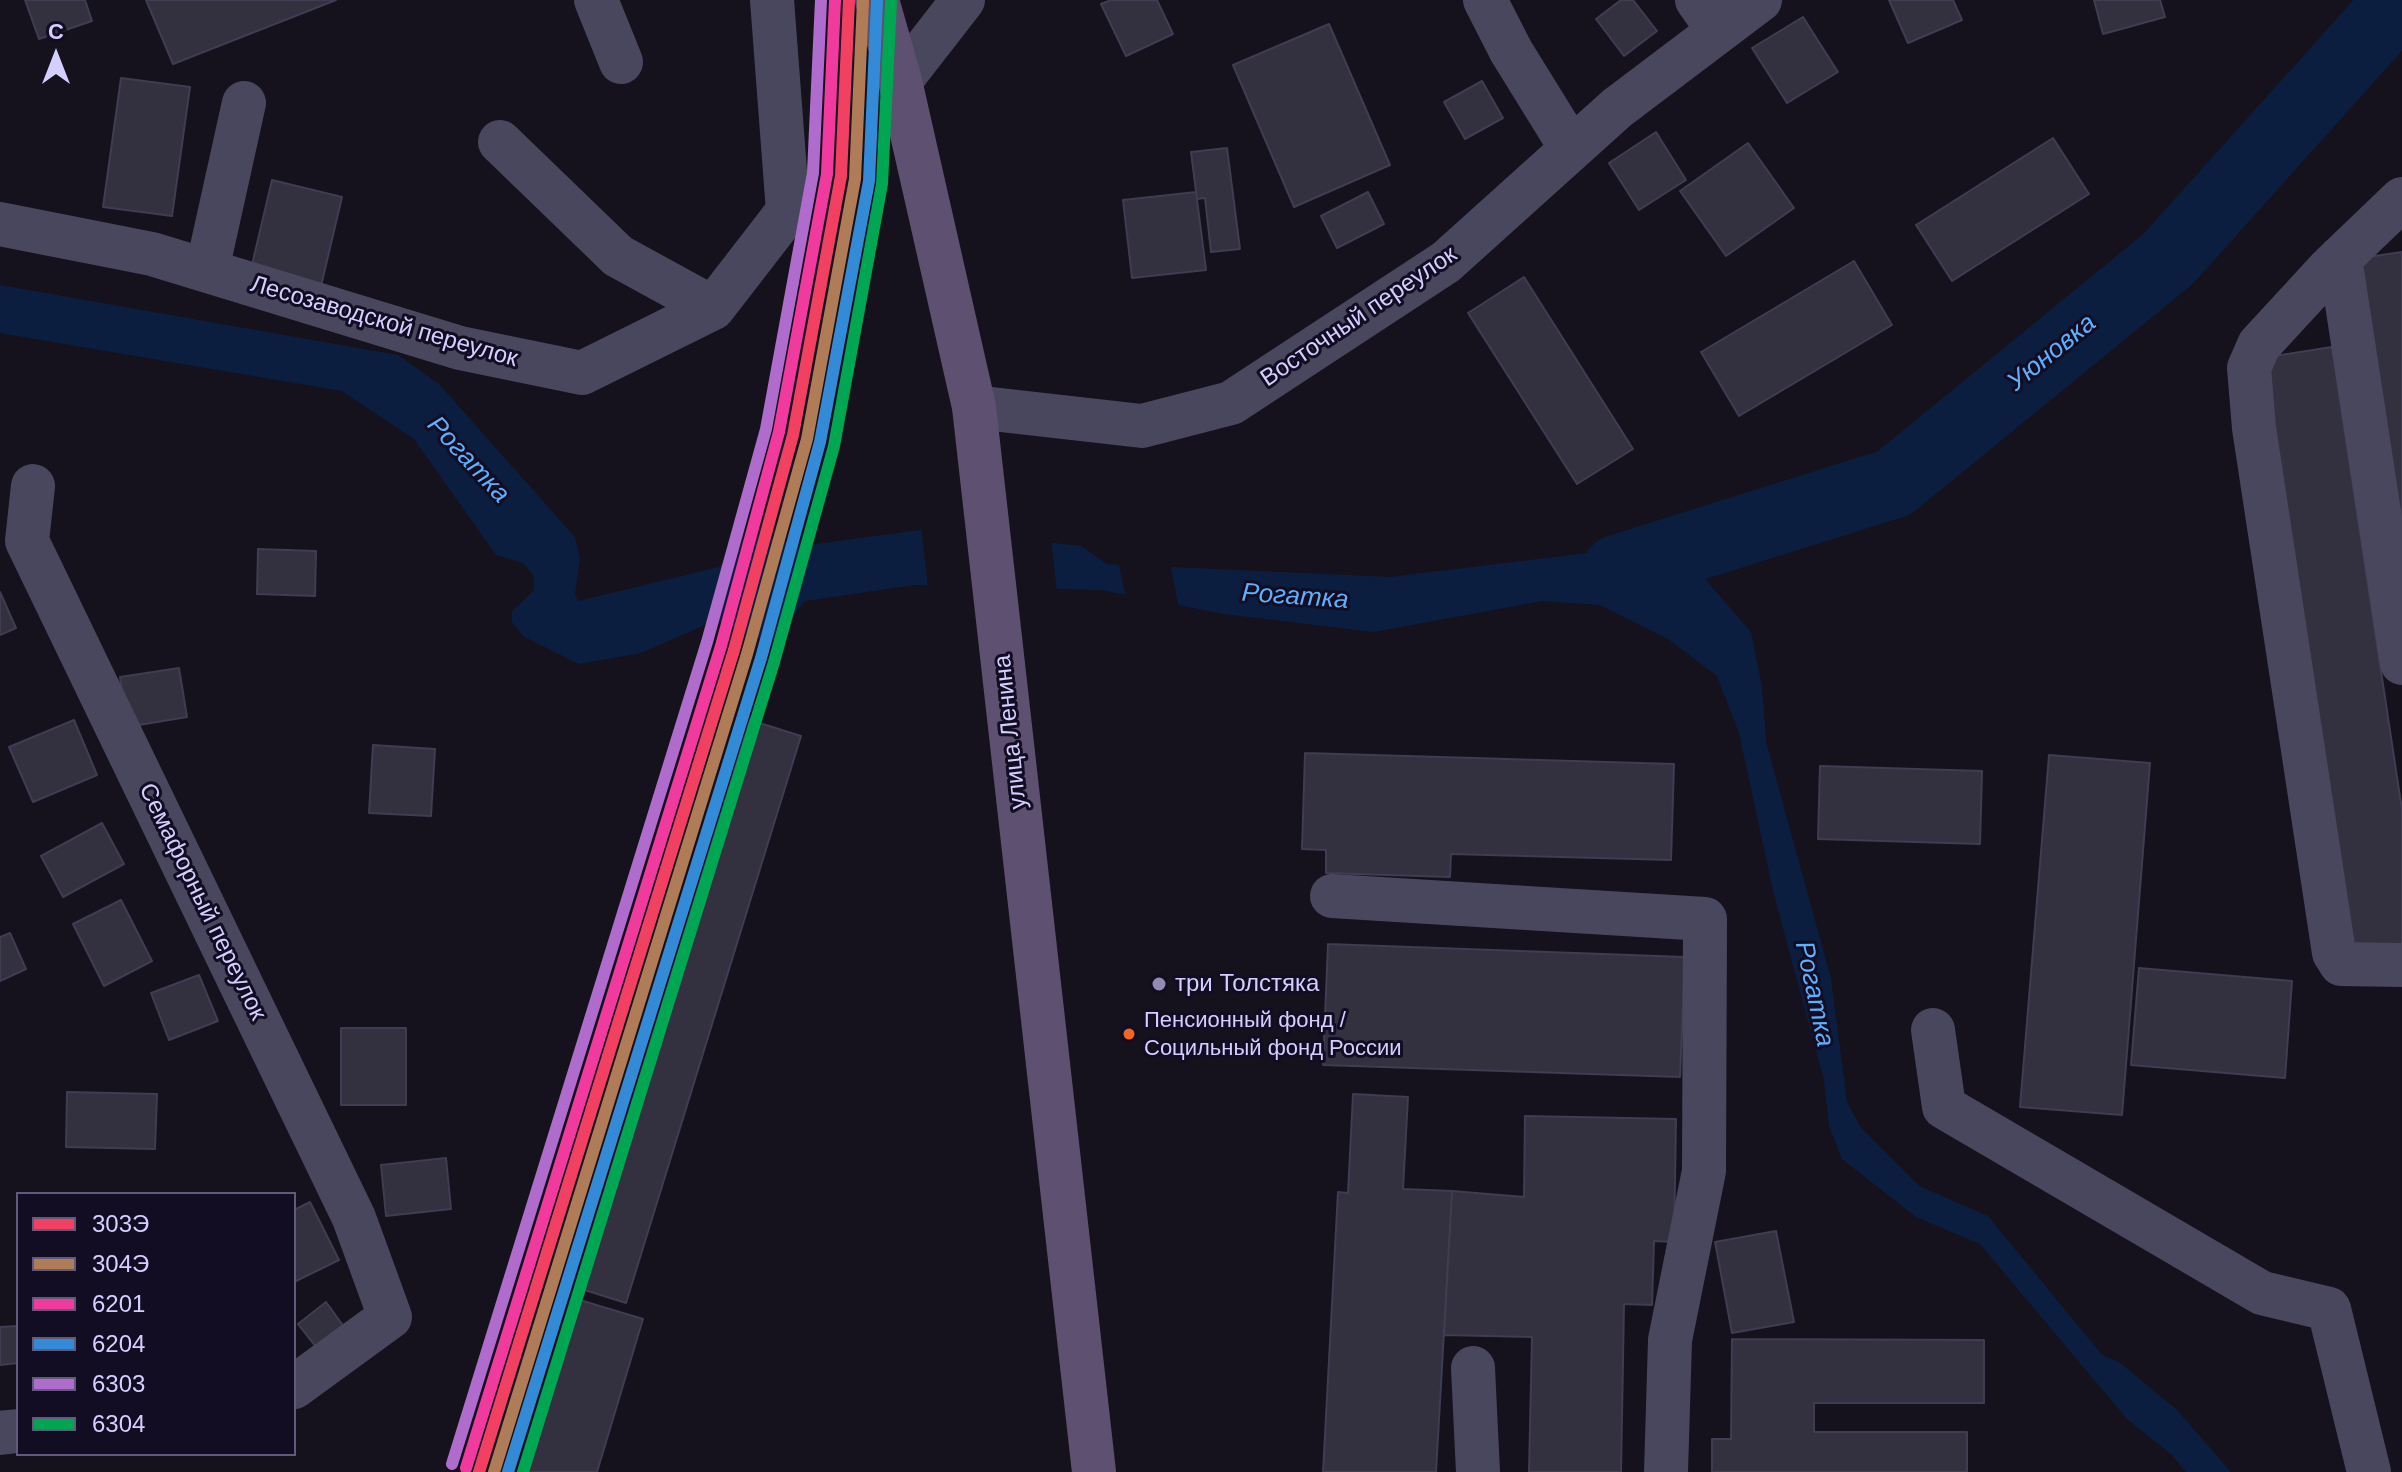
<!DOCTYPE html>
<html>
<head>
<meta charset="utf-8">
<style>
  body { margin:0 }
  #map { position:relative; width:2402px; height:1472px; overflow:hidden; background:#15121d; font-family:Helvetica,sans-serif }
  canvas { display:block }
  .legend { position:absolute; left:16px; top:1192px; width:280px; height:264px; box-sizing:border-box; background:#120d22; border:2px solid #605b7a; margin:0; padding:10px 14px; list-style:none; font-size:24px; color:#d5cfff }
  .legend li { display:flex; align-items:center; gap:16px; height:40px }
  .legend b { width:40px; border:2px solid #605b7a }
  .north { position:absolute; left:16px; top:16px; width:80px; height:80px; -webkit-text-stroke:6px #120d22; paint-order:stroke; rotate:0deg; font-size:22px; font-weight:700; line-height:32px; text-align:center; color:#d5cfff }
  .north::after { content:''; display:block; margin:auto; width:28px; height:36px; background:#d5cfff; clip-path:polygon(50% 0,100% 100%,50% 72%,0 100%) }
</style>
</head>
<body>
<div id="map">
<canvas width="2402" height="1472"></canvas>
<ul class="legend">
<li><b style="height:10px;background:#f24062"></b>303Э</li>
<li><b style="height:10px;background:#b07c57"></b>304Э</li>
<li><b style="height:10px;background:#f13a9d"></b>6201</li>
<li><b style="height:10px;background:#338bd7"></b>6204</li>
<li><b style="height:10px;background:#b06ccc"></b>6303</li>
<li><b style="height:10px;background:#00a651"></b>6304</li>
</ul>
<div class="north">С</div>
</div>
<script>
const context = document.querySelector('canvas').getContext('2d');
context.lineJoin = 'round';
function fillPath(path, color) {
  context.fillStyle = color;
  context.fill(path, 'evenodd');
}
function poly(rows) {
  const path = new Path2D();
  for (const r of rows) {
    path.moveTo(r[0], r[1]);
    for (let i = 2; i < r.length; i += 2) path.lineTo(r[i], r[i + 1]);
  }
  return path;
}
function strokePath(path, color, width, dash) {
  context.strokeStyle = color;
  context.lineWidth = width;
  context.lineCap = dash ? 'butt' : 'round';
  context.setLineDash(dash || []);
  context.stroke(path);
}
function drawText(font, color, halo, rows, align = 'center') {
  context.font = font + ' Helvetica,sans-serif';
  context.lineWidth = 6;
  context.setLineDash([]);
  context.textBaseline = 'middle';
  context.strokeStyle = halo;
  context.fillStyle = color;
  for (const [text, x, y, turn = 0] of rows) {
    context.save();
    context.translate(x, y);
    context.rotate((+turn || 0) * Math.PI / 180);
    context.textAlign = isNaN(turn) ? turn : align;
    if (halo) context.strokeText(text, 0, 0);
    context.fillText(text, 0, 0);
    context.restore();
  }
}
fillPath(poly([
  [0,285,398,355,439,384,575,537,580,559,575,594,578,601,719,567,749,533,802,546,927,529,1081,546,1107,564,1390,577,1645,546,1699,572,1751,632,1762,687,1766,742,1831,979,1847,1102,1861,1128,1919,1186,1988,1216,2102,1355,2119,1362,2176,1409,2231,1472,2186,1472,2171,1454,2127,1419,1980,1244,1916,1217,1842,1159,1829,1126,1824,1080,1773,891,1739,733,1717,676,1668,639,1600,605,1542,601,1374,632,1224,614,1101,590,914,585,805,601,769,643,716,620,641,653,579,664,523,636,512,622,512,611,534,590,534,576,523,563,496,555,414,439,342,391,0,333]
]), '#0c1e40');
fillPath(poly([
  [921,526,1051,538,1057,593,928,589],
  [1118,560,1170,563,1179,609,1126,599]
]), '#15121d');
strokePath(poly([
  [1617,570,1894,483,2168,259,2397,4,2402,4]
]), '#0c1e40', 70);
const building = poly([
  [25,0,85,0,92,21,39,39,25,0],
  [146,0,336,0,173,64,146,0],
  [1111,0,1157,0,1173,34,1126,56,1101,4,1111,0],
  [1621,0,1633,0,1657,31,1624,56,1596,19,1621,0],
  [1889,0,1953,0,1962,20,1908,43,1889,0],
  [2094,0,2160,0,2165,17,2103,34,2094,0],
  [1803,17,1838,72,1787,103,1752,48,1803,17],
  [1329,24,1390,165,1294,207,1233,65,1329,24],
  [121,78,190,87,172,216,103,207,121,78],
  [1482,81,1503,118,1465,139,1444,102,1482,81],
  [1656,132,1686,180,1639,210,1609,163,1656,132],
  [2053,138,2089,194,1952,281,1916,225,2053,138],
  [1748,143,1794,208,1726,256,1680,191,1748,143],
  [1227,148,1240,249,1211,252,1205,198,1197,199,1191,152,1227,148],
  [272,180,342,197,321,286,251,269,272,180],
  [1196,192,1206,270,1132,278,1123,200,1196,192],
  [1368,192,1384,224,1337,248,1321,216,1368,192],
  [2402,252,2402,524,2361,258,2402,252],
  [1854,261,1892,325,1739,416,1701,352,1854,261],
  [1524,277,1633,449,1577,484,1468,313,1524,277],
  [2332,347,2402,810,2402,947,2352,954,2262,358,2332,347],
  [258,549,316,551,315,596,257,594,258,549],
  [0,592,16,628,0,635,0,592],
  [179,668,187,717,127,727,120,677,179,668],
  [74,720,97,775,33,802,9,747,74,720],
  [750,720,801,736,626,1303,575,1287,750,720],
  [373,745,435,749,431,816,369,813,373,745],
  [1305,753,1674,764,1671,860,1451,854,1450,877,1326,873,1326,850,1302,849,1305,753],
  [2049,755,2150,763,2122,1115,2020,1107,2049,755],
  [1820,766,1982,771,1980,844,1818,839,1820,766],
  [102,823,124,864,63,897,41,856,102,823],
  [121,900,152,961,104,986,73,924,121,900],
  [10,933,26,969,0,981,0,937,10,933],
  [1328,944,1685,957,1680,1077,1323,1065,1328,944],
  [2139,968,2292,981,2285,1078,2131,1065,2139,968],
  [199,975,218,1021,169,1040,151,993,199,975],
  [341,1028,406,1028,406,1105,341,1105,341,1028],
  [67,1092,157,1094,155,1149,66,1147,67,1092],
  [1353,1094,1408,1097,1403,1189,1452,1191,1436,1472,1323,1472,1338,1192,1348,1193,1353,1094],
  [1525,1116,1676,1119,1674,1242,1654,1241,1652,1305,1624,1304,1621,1472,1529,1472,1532,1337,1444,1335,1452,1191,1524,1197,1525,1116],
  [446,1158,451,1209,386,1216,381,1165,446,1158],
  [310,1202,339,1260,294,1282,294,1210,310,1202],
  [1776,1231,1794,1322,1732,1333,1715,1242,1776,1231],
  [573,1298,643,1319,597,1472,520,1472,573,1298],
  [326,1302,347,1331,319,1351,298,1324,326,1302],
  [18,1326,18,1363,0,1365,0,1327,18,1326],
  [1732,1339,1984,1340,1984,1403,1814,1403,1814,1432,1967,1432,1967,1472,1712,1472,1712,1439,1731,1439,1732,1339]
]);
fillPath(building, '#33303f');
strokePath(building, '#403c52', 2);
strokePath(poly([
  [596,0,621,62],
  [1485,0,1511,51,1571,148],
  [1697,0,1719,31],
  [900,81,963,0],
  [500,142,618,256,713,308],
  [2402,199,2329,269,2259,345,2249,368,2254,428,2334,953,2341,964,2402,965],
  [0,224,152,254,460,348,582,373,713,308,788,211,772,0],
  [2340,258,2402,663],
  [207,270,244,103],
  [974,407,1142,426,1231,403,1446,262,1617,108,1760,0],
  [33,486,27,541,354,1218,390,1317,294,1387],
  [1332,896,1705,919,1704,1171,1670,1340,1666,1472],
  [1933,1030,1944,1107,2262,1293,2329,1309,2369,1472],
  [1473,1368,1478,1472],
  [0,1433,18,1431]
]), '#49475e', 44);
strokePath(poly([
  [877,0,900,81,974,407,1094,1472]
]), '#5d5070', 44);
strokePath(poly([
  [479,1472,734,650,793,435,841,176,849,0]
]), '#f24062', 12);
strokePath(poly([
  [494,1472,747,654,807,439,855,179,863,1]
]), '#b07c57', 12);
strokePath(poly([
  [466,1468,721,646,779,432,827,174,835,0]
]), '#f13a9d', 12);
strokePath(poly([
  [508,1472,761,658,820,442,869,181,877,1]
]), '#338bd7', 12);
strokePath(poly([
  [452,1464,707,642,766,429,813,173,821,0]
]), '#b06ccc', 12);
strokePath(poly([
  [523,1472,774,662,834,446,882,184,891,2]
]), '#00a651', 12);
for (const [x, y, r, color] of [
  [1159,984,8,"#928db0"],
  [1129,1034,7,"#f26522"]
]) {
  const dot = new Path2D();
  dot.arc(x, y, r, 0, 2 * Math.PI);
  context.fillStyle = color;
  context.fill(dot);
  strokePath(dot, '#120d22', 3);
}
drawText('22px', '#d5cfff', '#120d22', [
  ["Пенсионный фонд /",1144,1021],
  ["Социльный фонд России",1144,1049]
], 'left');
drawText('24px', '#d5cfff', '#120d22', [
  ["Восточный переулок",1359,317,-34],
  ["Лесозаводской переулок",384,322,16],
  ["улица Ленина",1011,732,-96],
  ["Семафорный переулок",202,902,64]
]);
drawText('24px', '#d5cfff', '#120d22', [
  ["три Толстяка",1175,984]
], 'left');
drawText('italic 26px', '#5db0ff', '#120d22', [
  ["Уюновка",2052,353,-39],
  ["Рогатка",468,460,47],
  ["Рогатка",1295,597,4],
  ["Рогатка",1814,994,78]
]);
</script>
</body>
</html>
